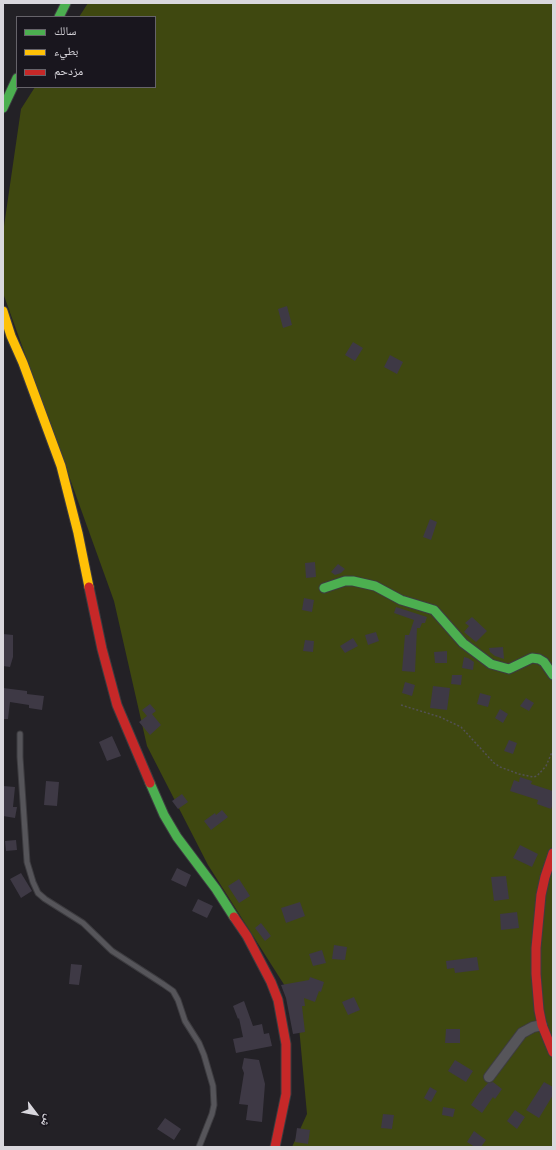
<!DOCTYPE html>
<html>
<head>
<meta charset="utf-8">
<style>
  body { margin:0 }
  #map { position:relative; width:556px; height:1150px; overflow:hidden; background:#232126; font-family:"Source Sans 3","Noto Naskh Arabic",sans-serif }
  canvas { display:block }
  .frame { position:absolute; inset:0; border:4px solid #d9d7dd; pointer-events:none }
  .legend { position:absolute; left:16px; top:16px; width:140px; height:72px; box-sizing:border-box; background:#19161e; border:1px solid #66636a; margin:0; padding:5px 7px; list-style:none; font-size:12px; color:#d9d7dd }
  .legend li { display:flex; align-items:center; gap:8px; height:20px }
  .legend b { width:20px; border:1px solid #66636a }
  .north { position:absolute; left:16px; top:1094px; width:40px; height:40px; -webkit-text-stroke:3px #19161e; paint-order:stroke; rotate:122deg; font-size:11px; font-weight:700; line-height:16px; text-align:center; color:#d9d7dd }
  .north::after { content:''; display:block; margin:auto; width:14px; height:18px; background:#d9d7dd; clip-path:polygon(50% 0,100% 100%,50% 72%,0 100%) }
</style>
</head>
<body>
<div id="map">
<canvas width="556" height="1150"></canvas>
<div class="frame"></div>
<ul class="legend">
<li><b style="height:5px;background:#4caf50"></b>سالك</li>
<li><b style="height:5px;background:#ffc107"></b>بطيء</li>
<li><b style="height:5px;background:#c62828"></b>مزدحم</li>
</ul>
<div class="north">ش</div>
</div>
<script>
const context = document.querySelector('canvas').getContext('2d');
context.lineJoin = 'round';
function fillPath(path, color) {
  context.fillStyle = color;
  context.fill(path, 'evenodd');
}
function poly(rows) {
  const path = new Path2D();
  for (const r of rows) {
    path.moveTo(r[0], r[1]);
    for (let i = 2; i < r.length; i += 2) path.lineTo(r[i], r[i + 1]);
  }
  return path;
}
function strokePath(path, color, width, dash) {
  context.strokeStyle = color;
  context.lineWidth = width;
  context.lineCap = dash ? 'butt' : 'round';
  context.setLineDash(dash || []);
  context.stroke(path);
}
fillPath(poly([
  [88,3,553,3,553,1147,292,1147,307,1114,297,1005,208,865,147,746,114,601,3,293,3,233,21,109,35,87,155,87,155,17,79,17]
]), '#3f4810');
fillPath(poly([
  [287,306,292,325,283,328,278,309],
  [353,342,363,348,355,361,345,355],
  [390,355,403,362,397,374,384,367],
  [430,519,437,522,431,540,423,537],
  [315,562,316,577,306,578,305,563],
  [338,564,345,569,341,573,335,575,331,572],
  [304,598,314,600,312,612,302,610],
  [396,607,427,617,425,623,422,623,420,628,417,628,415,672,402,671,405,635,409,635,414,620,394,613],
  [472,617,487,631,476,642,464,632,469,626,465,623],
  [376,632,379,641,368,645,365,635],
  [3,634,13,635,13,657,10,667,3,666],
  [353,638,358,646,345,653,340,646],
  [305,640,314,641,313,652,303,651],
  [503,647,504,659,495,656,490,652,489,648],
  [447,651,447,663,435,663,434,652],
  [464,657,468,658,474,662,473,670,462,668],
  [452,675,462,675,461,685,451,684],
  [405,682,415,685,412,696,402,693],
  [433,686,450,688,447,710,430,708],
  [3,688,27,691,27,694,44,696,42,710,29,708,29,705,10,702,8,719,3,719],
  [480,693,491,696,488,707,477,704],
  [526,698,534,703,529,711,520,706],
  [150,704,156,711,152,714,161,725,150,735,139,722,147,716,142,710],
  [500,709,508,714,503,723,495,718],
  [112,736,121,756,107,761,99,742],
  [509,740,517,743,513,754,504,751],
  [520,777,532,781,531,784,553,791,553,803,551,809,537,804,538,800,510,791,514,780,519,782],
  [46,781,59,782,57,806,44,805],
  [3,786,15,787,13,807,17,807,15,818,3,816],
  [182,794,188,802,178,809,172,801],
  [222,810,228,817,211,830,204,821,215,813,216,815],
  [16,840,17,850,6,851,5,841],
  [520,845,538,854,532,867,513,858],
  [177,868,191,875,186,887,171,880],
  [21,873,32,891,21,898,10,879],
  [506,876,509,899,494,901,491,877],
  [239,879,250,896,239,903,228,886],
  [198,899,213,906,207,918,192,911],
  [300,902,305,916,286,923,281,908],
  [517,912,519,928,501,930,500,914],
  [261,923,271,936,265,941,255,928],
  [334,945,347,947,345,960,332,959],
  [322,950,326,963,313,966,309,954],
  [477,957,479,970,455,973,454,968,447,969,446,961],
  [71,964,82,965,79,985,69,984],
  [310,977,324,982,321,992,319,991,315,1002,304,998,305,1006,302,1006,305,1032,293,1034,286,998,281,985,309,980],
  [354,997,360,1010,348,1015,342,1002],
  [244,1001,253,1026,262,1024,264,1034,269,1033,272,1046,236,1053,233,1039,243,1037,239,1018,238,1019,233,1006],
  [446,1029,460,1029,460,1043,445,1043],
  [244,1058,259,1060,265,1084,262,1122,246,1120,248,1105,239,1104,244,1073,242,1068],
  [455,1060,473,1071,466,1082,448,1071],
  [493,1082,502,1089,495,1099,493,1097,482,1113,471,1105,479,1093,488,1083],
  [544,1082,553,1087,553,1095,539,1118,526,1110],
  [430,1087,437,1091,431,1102,424,1098],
  [443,1107,455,1109,453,1117,442,1115],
  [515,1110,525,1117,517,1129,507,1121],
  [383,1114,394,1115,392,1129,381,1128],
  [165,1118,181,1129,174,1140,157,1129],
  [297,1128,310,1130,308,1144,295,1142],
  [474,1131,486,1140,481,1147,475,1147,467,1142]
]), '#3e3945');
const lane = poly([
  [20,734,20,757,27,862,33,882,38,893,45,899,83,923,112,951,163,984,173,991,178,1000,185,1021,199,1043,204,1055,213,1086,214,1105,212,1114,199,1147]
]);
const street = poly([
  [489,1077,522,1033,533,1027,542,1025]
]);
const fast = poly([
  [59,17,66,3],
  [3,108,17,78],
  [324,588,345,581,353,581,375,586,401,600,434,610,463,643,491,664,509,669,532,658,539,659,544,662,553,675],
  [150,783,164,815,177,837,216,889,234,917]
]);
const slow = poly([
  [3,311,11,336,23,363,61,466,78,533,89,587]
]);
const jam = poly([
  [89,587,102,649,117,705,150,783],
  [553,853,545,877,541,895,536,948,536,974,539,1010,542,1025,553,1052],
  [234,917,247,936,271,982,278,1000,286,1044,286,1094,275,1147]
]);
strokePath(lane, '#3d3c40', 7);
strokePath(street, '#3d3c40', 12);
strokePath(fast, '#3d3c40', 11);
strokePath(slow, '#3d3c40', 11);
strokePath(jam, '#3d3c40', 11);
strokePath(poly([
  [401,705,440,717,461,727,494,763,500,767,519,774,533,777,537,776,546,766,553,750]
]), '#525153', 1.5, [2, 2]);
strokePath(lane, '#56555a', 5);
strokePath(street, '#56555a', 10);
strokePath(fast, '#4caf50', 9);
strokePath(slow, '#ffc107', 9);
strokePath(jam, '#c62828', 9);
</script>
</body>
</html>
